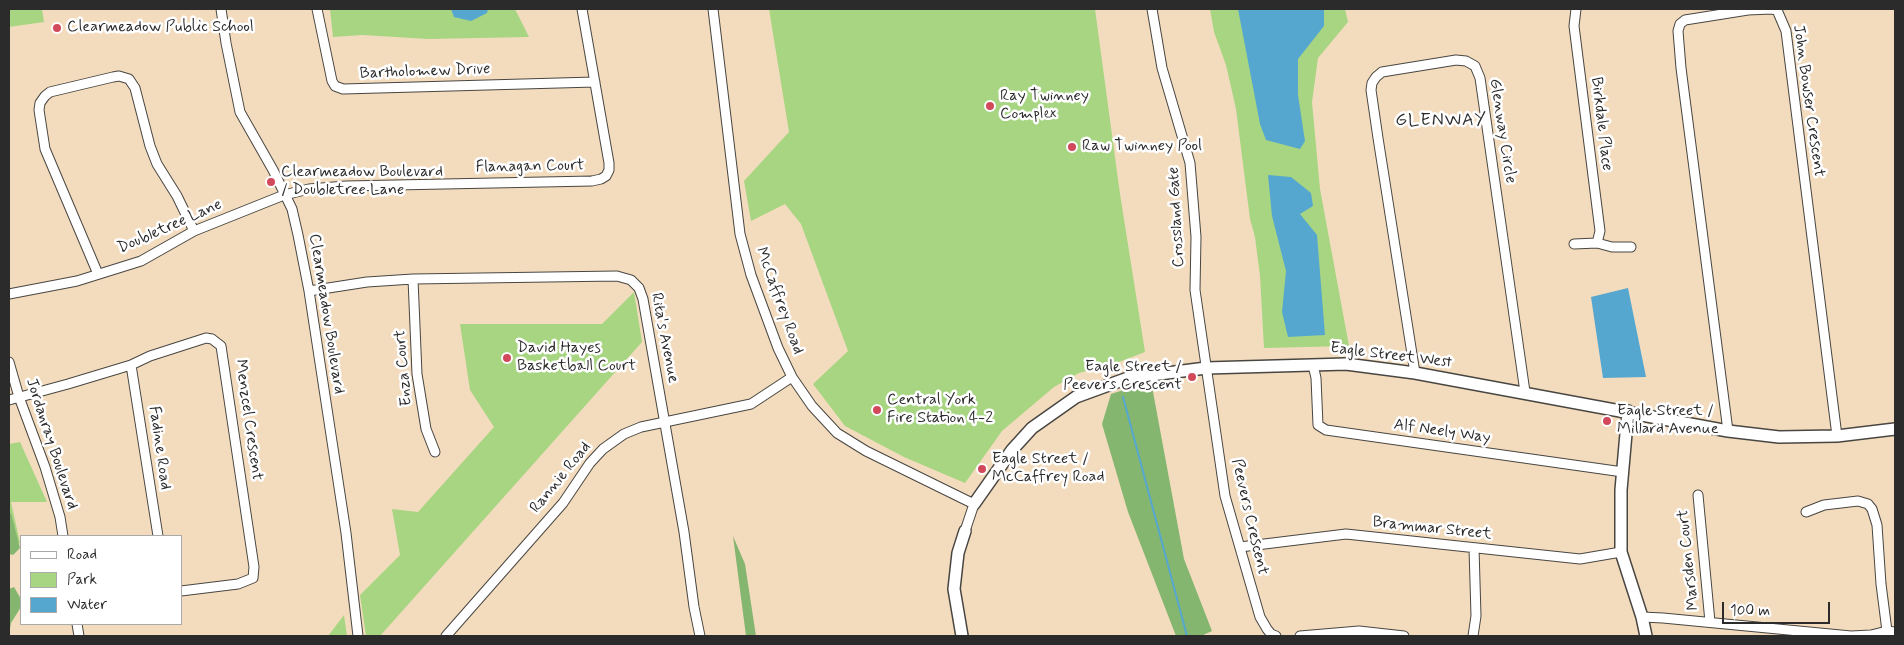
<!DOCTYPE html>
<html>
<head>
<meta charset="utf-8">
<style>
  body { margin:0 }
  #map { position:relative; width:1904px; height:645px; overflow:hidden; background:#f3dcbe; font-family:Mynerve,sans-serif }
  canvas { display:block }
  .frame { position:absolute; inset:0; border:10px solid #2b2b2b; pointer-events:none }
  .legend { position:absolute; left:20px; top:535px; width:162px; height:90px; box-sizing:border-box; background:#fff; border:1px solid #aaa; margin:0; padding:6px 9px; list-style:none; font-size:15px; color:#2b2b2b }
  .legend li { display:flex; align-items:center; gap:10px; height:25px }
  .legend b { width:25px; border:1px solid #aaa }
  .scale { position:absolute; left:1722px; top:602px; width:108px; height:22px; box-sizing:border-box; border:2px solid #2b2b2b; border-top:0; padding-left:6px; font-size:15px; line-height:18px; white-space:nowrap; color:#2b2b2b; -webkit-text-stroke:4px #fff; paint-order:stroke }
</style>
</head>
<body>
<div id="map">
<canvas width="1904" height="645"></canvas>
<div class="frame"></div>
<ul class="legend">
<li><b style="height:6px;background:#fff"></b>Road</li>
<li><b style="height:14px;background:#a7d582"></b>Park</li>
<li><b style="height:14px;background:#55a7d0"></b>Water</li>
</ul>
<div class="scale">100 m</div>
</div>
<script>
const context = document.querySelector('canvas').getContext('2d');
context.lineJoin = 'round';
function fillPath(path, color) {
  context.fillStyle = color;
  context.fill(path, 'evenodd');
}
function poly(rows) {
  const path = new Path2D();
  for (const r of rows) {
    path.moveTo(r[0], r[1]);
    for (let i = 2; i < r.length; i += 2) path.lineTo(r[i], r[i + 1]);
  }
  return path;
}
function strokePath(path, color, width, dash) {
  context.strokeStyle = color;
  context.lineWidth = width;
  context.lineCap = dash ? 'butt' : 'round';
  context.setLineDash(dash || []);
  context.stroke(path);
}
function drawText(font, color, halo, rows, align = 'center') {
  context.font = font + ' Mynerve,sans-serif';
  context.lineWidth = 5;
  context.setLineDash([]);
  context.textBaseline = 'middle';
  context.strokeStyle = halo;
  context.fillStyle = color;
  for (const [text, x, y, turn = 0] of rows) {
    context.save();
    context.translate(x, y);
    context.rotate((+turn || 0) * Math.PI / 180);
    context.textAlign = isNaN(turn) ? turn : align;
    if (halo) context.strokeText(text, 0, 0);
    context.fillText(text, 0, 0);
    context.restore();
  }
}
fillPath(poly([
  [9,9,42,9,44,22,9,27],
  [330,9,515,9,529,37,428,39,362,35,333,37],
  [769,9,1095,9,1120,194,1145,352,1119,362,1079,373,1054,387,1002,431,965,483,904,457,845,426,813,384,848,351,801,224,785,204,751,221,744,181,789,132],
  [1210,9,1345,9,1348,22,1318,58,1312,102,1320,189,1349,346,1264,348,1260,276,1255,237,1250,219,1236,109,1226,65,1214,32],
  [634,292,642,342,380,636,366,636,360,595,400,555,392,509,418,512,494,427,470,390,460,324,602,324],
  [20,442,47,502,11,502,20,543,9,543,9,444],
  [344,615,347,636,327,636,328,636]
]), '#a7d582');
fillPath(poly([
  [1151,381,1184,559,1212,631,1201,636,1176,636,1128,512,1102,424,1111,394],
  [11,513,20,548,13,555,9,554,9,514],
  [733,536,745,564,756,636,746,636],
  [14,587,21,599,21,607,11,623,9,634,9,589]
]), '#85b670');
fillPath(poly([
  [451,9,488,9,487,13,471,21,454,17],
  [1238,9,1324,9,1324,26,1298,59,1298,95,1305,141,1300,149,1266,140,1260,124],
  [1268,175,1291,177,1311,193,1313,206,1300,214,1317,235,1325,335,1288,337,1282,312,1286,271,1272,216],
  [1628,288,1646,377,1603,378,1591,297]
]), '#55a7d0');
strokePath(poly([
  [1123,397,1187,636]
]), '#55a7d0', 2);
const minor = poly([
  [221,9,226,43,240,112,273,170,292,209,298,235,309,291,346,533,358,636],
  [317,9,332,81,335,86,343,89,595,82],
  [713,9,740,234,751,275,778,348,792,377,812,406,837,433,866,451,974,504,965,531],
  [1152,9,1162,68,1190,163,1196,237,1195,290,1225,496,1260,617,1267,629,1271,634,1276,636],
  [1576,9,1574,26,1600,231,1597,243],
  [1574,244,1597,243,1612,247,1631,247],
  [98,274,45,149,39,110,40,103,45,96,50,92,113,77,119,76,129,79,135,88,150,146,157,164,177,196,194,231],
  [413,279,417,374,426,429,435,452],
  [309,291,367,282,413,279,617,276,631,280,639,288,643,299,684,532,694,607,700,636],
  [9,294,77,281,141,261,194,231,284,195,309,189,346,186,592,181,601,179,606,176,609,170,609,163,582,9],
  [9,362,19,397,45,467,60,517,63,536],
  [131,365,158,536],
  [1313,365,1316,378,1318,425,1326,430,1623,472],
  [1415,373,1378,138,1371,90,1372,83,1376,77,1382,72,1456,60,1466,61,1475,66,1480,78,1525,392],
  [9,400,68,384,131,365,150,356,206,338,212,339,221,346,254,567,253,578,238,584,181,591],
  [1728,431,1681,68,1678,31,1680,24,1685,20,1748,10,1771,9,1777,10,1786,31,1837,436],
  [1698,495,1710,622],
  [1806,512,1824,505,1858,501,1868,504,1872,509,1877,525,1881,584,1887,631],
  [1240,547,1346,534,1580,559,1621,552],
  [1642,617,1663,618,1851,636,1871,635,1887,631,1895,632],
  [77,624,79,636],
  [446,636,563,503,590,463,603,449,624,434,641,427,751,404,792,377],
  [1300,636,1359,631,1404,636],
  [1473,636,1476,616,1474,548]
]);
const major = poly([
  [1628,411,1621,490,1621,552,1642,617,1646,636],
  [974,504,1012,450,1032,428,1076,397,1128,378,1206,368,1346,364,1415,373,1728,431,1779,437,1837,436,1895,429],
  [962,636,954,589,958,553,965,531]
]);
strokePath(minor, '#494641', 11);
strokePath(major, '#494641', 14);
strokePath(minor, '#fff', 9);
strokePath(major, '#fff', 11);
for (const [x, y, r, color] of [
  [57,28,5,"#d1495b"],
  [990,106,5,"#d1495b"],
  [1072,147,5,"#d1495b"],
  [271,182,5,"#d1495b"],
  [507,358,5,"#d1495b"],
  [1192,377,5,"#d1495b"],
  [877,410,5,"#d1495b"],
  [1607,421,5,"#d1495b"],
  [982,469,5,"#d1495b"]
]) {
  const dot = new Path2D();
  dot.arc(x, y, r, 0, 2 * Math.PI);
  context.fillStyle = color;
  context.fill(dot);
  strokePath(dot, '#fff', 2);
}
drawText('16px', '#2b2b2b', '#fff', [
  ["Clearmeadow Public School",67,28],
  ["Ray Twinney",1000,97],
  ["Complex",1000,115],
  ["Raw Twinney Pool",1082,147],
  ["Clearmeadow Boulevard",281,173],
  ["/ Doubletree Lane",281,191],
  ["David Hayes",517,349],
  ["Basketball Court",517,367],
  ["Eagle Street /",1182,368,"right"],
  ["Peevers Crescent",1182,386,"right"],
  ["Central York",887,401],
  ["Fire Station 4-2",887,419],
  ["Eagle Street /",1617,412],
  ["Millard Avenue",1617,430],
  ["Eagle Street /",992,460],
  ["McCaffrey Road",992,478]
], 'left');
drawText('16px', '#2b2b2b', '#fff', [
  ["Bartholomew Drive",425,72,-2],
  ["John Bowser Crescent",1808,101,82],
  ["Birkdale Place",1601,124,83],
  ["Glenway Circle",1502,131,81],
  ["Flanagan Court",530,167,-1],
  ["Crossland Gate",1177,217,-93],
  ["Doubletree Lane",170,227,-24],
  ["McCaffrey Road",779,301,70],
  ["Clearmeadow Boulevard",326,314,81],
  ["Rita's Avenue",664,338,79],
  ["Eagle Street West",1391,356,7],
  ["Enza Court",404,368,-95],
  ["Menzcel Crescent",248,420,82],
  ["Alf Neely Way",1442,432,8],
  ["Jordanray Boulevard",51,444,72],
  ["Fadine Road",159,448,82],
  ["Rannie Road",561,478,-51],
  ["Peevers Crescent",1249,517,77],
  ["Brammar Street",1432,529,6],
  ["Marsden Court",1689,560,-96]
]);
context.letterSpacing = '1px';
drawText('18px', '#2b2b2b', '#fff', [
  ["GLENWAY",1441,121]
]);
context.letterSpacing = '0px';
</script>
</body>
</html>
